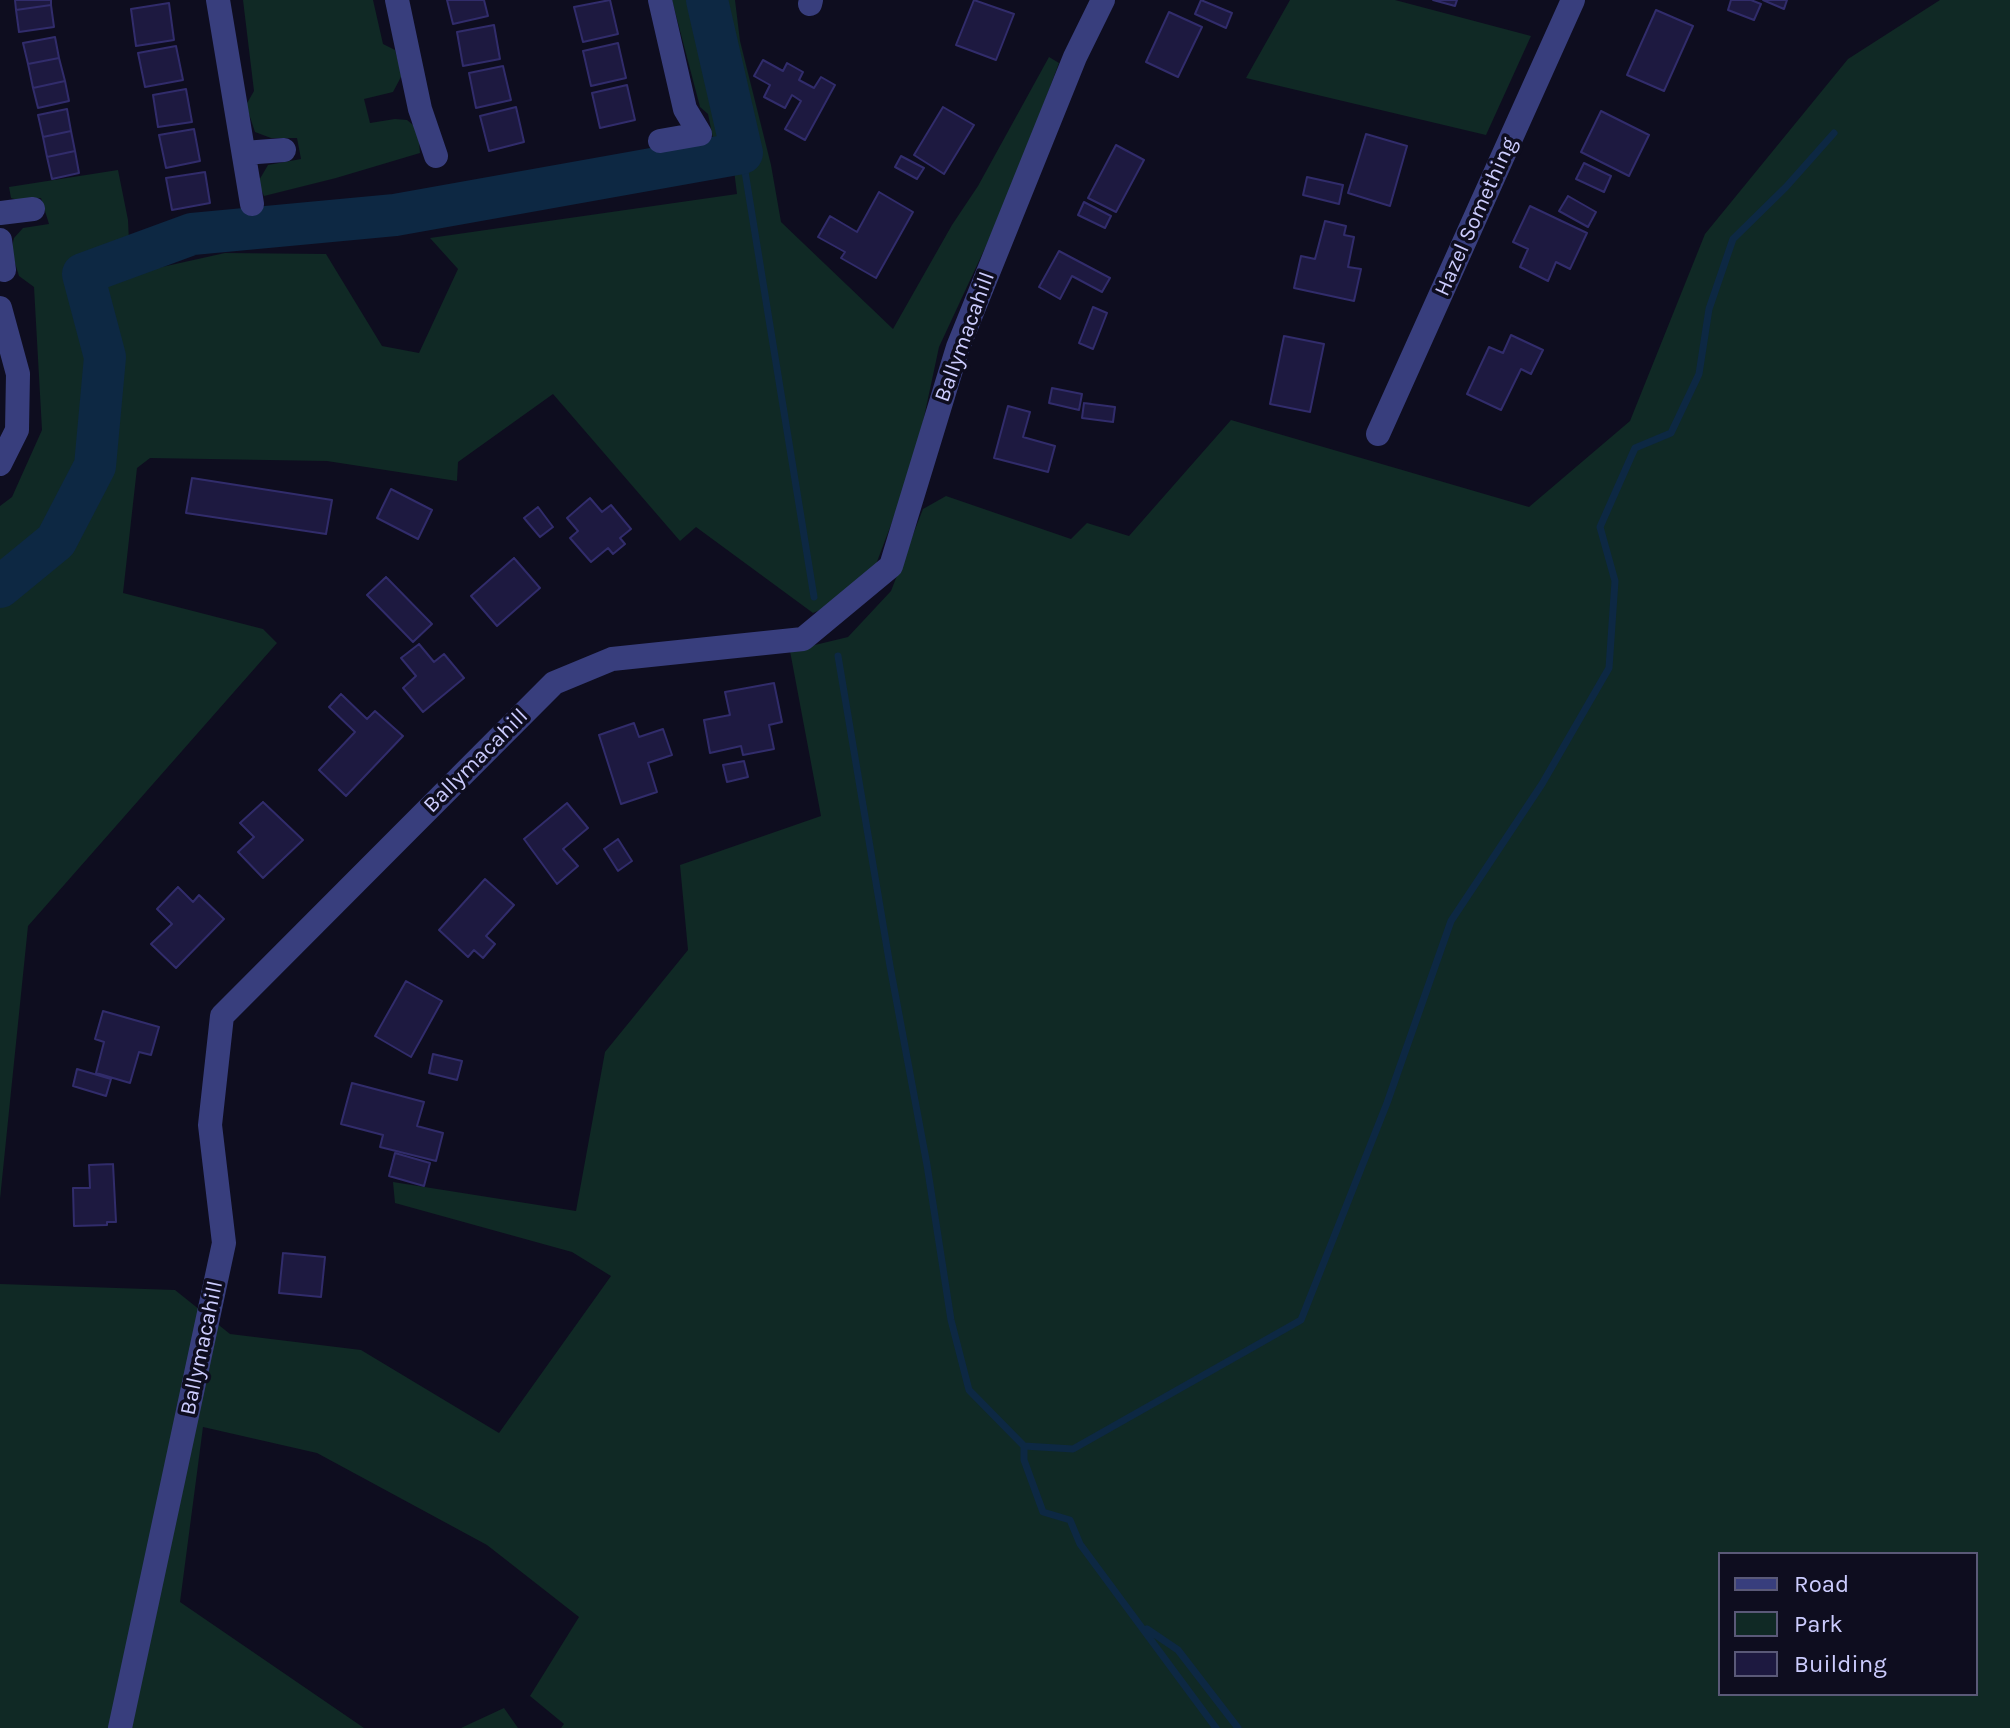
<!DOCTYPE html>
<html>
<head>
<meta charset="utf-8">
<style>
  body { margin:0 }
  #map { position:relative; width:2010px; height:1728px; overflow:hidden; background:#0e0d1f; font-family:Karla,sans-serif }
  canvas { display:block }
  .legend { position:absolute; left:1718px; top:1552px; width:260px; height:144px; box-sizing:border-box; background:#0e0d1f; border:2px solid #5a5978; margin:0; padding:10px 14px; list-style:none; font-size:24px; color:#ccccfe }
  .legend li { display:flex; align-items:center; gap:16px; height:40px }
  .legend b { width:40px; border:2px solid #5a5978 }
</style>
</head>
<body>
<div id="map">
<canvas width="2010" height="1728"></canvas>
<ul class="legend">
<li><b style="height:10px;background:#383e7d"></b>Road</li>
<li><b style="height:22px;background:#102925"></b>Park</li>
<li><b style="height:22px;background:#1d1940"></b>Building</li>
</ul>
</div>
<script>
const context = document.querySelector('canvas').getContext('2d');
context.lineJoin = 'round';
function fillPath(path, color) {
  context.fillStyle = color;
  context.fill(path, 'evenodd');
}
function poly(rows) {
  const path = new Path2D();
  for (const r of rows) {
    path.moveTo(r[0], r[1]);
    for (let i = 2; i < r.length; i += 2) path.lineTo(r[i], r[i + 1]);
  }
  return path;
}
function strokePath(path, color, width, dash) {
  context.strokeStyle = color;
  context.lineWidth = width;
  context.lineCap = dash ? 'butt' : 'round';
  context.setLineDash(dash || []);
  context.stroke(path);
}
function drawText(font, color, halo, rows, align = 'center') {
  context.font = font + ' Karla,sans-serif';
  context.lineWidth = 7;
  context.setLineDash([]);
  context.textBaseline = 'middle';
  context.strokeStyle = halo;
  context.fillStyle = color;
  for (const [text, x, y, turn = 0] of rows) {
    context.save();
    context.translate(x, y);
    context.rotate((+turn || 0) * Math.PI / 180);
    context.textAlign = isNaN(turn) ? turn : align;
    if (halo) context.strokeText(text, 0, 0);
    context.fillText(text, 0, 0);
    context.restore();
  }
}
fillPath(poly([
  [243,0,373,0,383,44,395,50,402,75,393,92,364,99,370,123,395,119,407,120,418,129,420,153,336,178,264,196,258,182,268,165,301,159,297,138,271,138,255,132,246,105,254,91],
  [672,0,697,0,724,146,646,159,646,154,713,138,708,114,700,107],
  [702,0,735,0,740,41,771,165,781,222,893,329,952,225,978,186,1049,57,1059,63,1011,192,939,347,914,464,875,567,844,600,813,613,696,527,680,541,553,394,458,462,457,481,327,461,150,458,137,468,123,593,263,629,277,643,28,926,0,1199,0,506,12,497,42,430,34,287,19,276,11,250,14,238,23,228,49,224,41,198,21,201,11,198,9,187,118,170,128,220,129,242,101,248,108,279,225,253,326,254,382,346,419,353,458,269,430,238,737,194,731,146],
  [1290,0,1395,0,1531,36,1486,135,1246,78],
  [1940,0,2010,0,2010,1728,561,1728,564,1724,530,1696,579,1617,487,1545,317,1453,203,1427,180,1602,364,1728,0,1728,0,1284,175,1290,230,1334,361,1350,499,1433,611,1276,572,1252,395,1203,393,1182,576,1211,605,1052,688,950,680,865,821,816,790,651,848,637,891,591,923,509,946,496,1071,539,1087,523,1129,536,1231,420,1529,507,1630,421,1705,234,1848,59],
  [1720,1554,1976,1554,1976,1694,1720,1694],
  [504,1708,518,1728,461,1728]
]), '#102925');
strokePath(poly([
  [742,153,814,597],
  [838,656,890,966,927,1165,951,1320,969,1390,1024,1446,1073,1449,1301,1320,1387,1103,1451,921,1542,784,1609,668,1615,581,1600,527,1635,448,1671,433,1699,374,1709,309,1733,239,1786,187,1834,133],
  [1024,1446,1024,1460,1043,1512,1070,1520,1080,1544,1216,1728],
  [1147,1629,1178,1650,1238,1728]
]), '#0d2843', 7);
strokePath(poly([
  [0,587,56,541,95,466,105,357,83,274,192,234,395,215,742,153,707,0]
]), '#0d2843', 42);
const building = poly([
  [15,0,51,0,51,5,16,10,15,0],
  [447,0,484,0,488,16,453,24,447,0],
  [610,0,618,34,583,42,574,7,610,0],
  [974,0,1014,14,996,60,956,45,974,0],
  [1201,0,1232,13,1226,28,1195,14,1201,0],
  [1433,0,1457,0,1455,6,1433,0],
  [1731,0,1751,0,1761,4,1754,20,1728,10,1731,0],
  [1763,0,1787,0,1784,9,1763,0],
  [169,3,174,40,136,46,131,9,169,3],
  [51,5,54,27,19,32,16,10,51,5],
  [1656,10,1693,26,1664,91,1627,75,1656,10],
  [1169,12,1202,27,1178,77,1146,62,1169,12],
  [494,25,500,59,463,66,457,32,494,25],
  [55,37,59,58,28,64,23,43,55,37],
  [618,43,626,78,591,86,583,51,618,43],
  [176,46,183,80,145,87,138,53,176,46],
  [59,58,65,81,33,88,28,64,59,58],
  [763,60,783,71,787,63,803,72,799,80,814,88,821,77,835,85,805,140,785,129,801,101,792,95,785,108,764,97,770,85,754,76,763,60],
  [503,66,511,100,476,108,469,73,503,66],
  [65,81,69,101,38,108,33,88,65,81],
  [627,85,635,120,600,128,592,93,627,85],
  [186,89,192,122,158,127,153,95,186,89],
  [516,107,524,142,489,151,480,116,516,107],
  [943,107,974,125,944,174,914,155,943,107],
  [67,109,71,131,43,137,38,115,67,109],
  [1601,111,1649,135,1629,176,1581,152,1601,111],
  [194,129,200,161,166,168,159,135,194,129],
  [71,131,75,151,47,157,43,137,71,131],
  [1366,134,1407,146,1390,206,1348,193,1366,134],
  [1116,145,1144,160,1116,212,1088,198,1116,145],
  [75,151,79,173,52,179,47,157,75,151],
  [901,156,924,168,917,179,895,167,901,156],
  [1584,163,1611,176,1604,192,1576,179,1584,163],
  [205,172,210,203,172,210,166,178,205,172],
  [1307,177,1343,185,1339,204,1303,195,1307,177],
  [879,192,913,212,876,278,841,258,845,252,818,237,830,216,857,232,879,192],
  [1568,196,1596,212,1588,227,1559,211,1568,196],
  [1084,202,1111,216,1105,228,1078,215,1084,202],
  [1530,206,1587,233,1570,269,1556,262,1548,281,1520,267,1528,249,1513,242,1530,206],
  [1325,221,1346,226,1344,235,1354,237,1348,267,1361,269,1354,301,1294,288,1301,256,1315,259,1325,221],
  [1059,251,1110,278,1102,292,1072,276,1060,299,1039,287,1059,251],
  [1093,307,1107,313,1093,349,1079,343,1093,307],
  [1511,335,1543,350,1531,374,1521,369,1501,410,1467,394,1489,347,1503,353,1511,335],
  [1284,336,1324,344,1310,412,1270,404,1284,336],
  [1052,388,1082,394,1079,410,1049,403,1052,388],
  [1084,403,1115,407,1113,422,1082,418,1084,403],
  [1008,406,1030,412,1023,437,1055,446,1048,472,994,458,1008,406],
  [192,478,332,500,326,534,186,513,192,478],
  [391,489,432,510,418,539,377,518,391,489],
  [590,498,602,512,611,505,631,529,620,538,625,544,613,554,608,548,591,562,570,538,578,531,567,518,590,498],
  [538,507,553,527,540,537,524,518,538,507],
  [514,558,540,588,497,626,471,596,514,558],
  [386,577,432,624,413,642,367,595,386,577],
  [419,644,434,662,444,654,464,678,423,712,403,688,416,676,401,658,419,644],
  [774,683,782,722,769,725,774,749,743,755,741,746,710,753,704,720,730,715,725,692,774,683],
  [341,694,367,719,375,711,403,736,346,796,319,770,355,732,329,707,341,694],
  [634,723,639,737,663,729,672,755,648,763,657,792,621,804,599,735,634,723],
  [744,761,748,777,727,782,723,765,744,761],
  [263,802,303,840,263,878,238,852,254,837,240,823,263,802],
  [567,803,588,828,563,849,578,866,557,884,524,839,567,803],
  [618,839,632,861,618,871,604,849,618,839],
  [485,879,514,905,486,936,495,944,483,958,474,950,468,957,439,930,485,879],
  [178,887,193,902,199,895,224,919,176,968,151,944,172,924,157,909,178,887],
  [406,981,442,1001,411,1057,375,1036,406,981],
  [103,1011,159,1027,151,1055,139,1052,130,1083,96,1073,104,1042,95,1039,103,1011],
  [433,1054,462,1061,457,1080,429,1073,433,1054],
  [77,1069,111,1079,106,1096,73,1086,77,1069],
  [352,1083,424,1102,417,1126,443,1133,436,1161,380,1147,383,1135,341,1124,352,1083],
  [395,1153,430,1163,424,1186,389,1176,395,1153],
  [113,1164,116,1222,107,1222,107,1225,74,1226,73,1188,90,1188,89,1165,113,1164],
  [283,1253,325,1257,321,1297,279,1293,283,1253]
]);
fillPath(building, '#1d1940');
strokePath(building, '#312c6b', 2);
strokePath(poly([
  [218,0,252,204],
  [397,0,420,109,436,156],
  [660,0,685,109,700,134,660,141],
  [810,4,811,0],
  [244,153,284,150],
  [0,213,33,209],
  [0,240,4,270],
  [0,308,18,374,17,430,0,464],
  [1378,434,1573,0],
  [120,1728,224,1243,210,1125,222,1016,554,683,612,659,803,639,891,566,958,347,1075,57,1103,0]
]), '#383e7d', 24);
drawText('22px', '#ccccfe', '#0e0d1f', [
  ["Hazel Something",1476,217,-66],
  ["Ballymacahill",965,337,-70],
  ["Ballymacahill",476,761,-45],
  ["Ballymacahill",202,1348,-78]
]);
</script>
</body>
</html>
